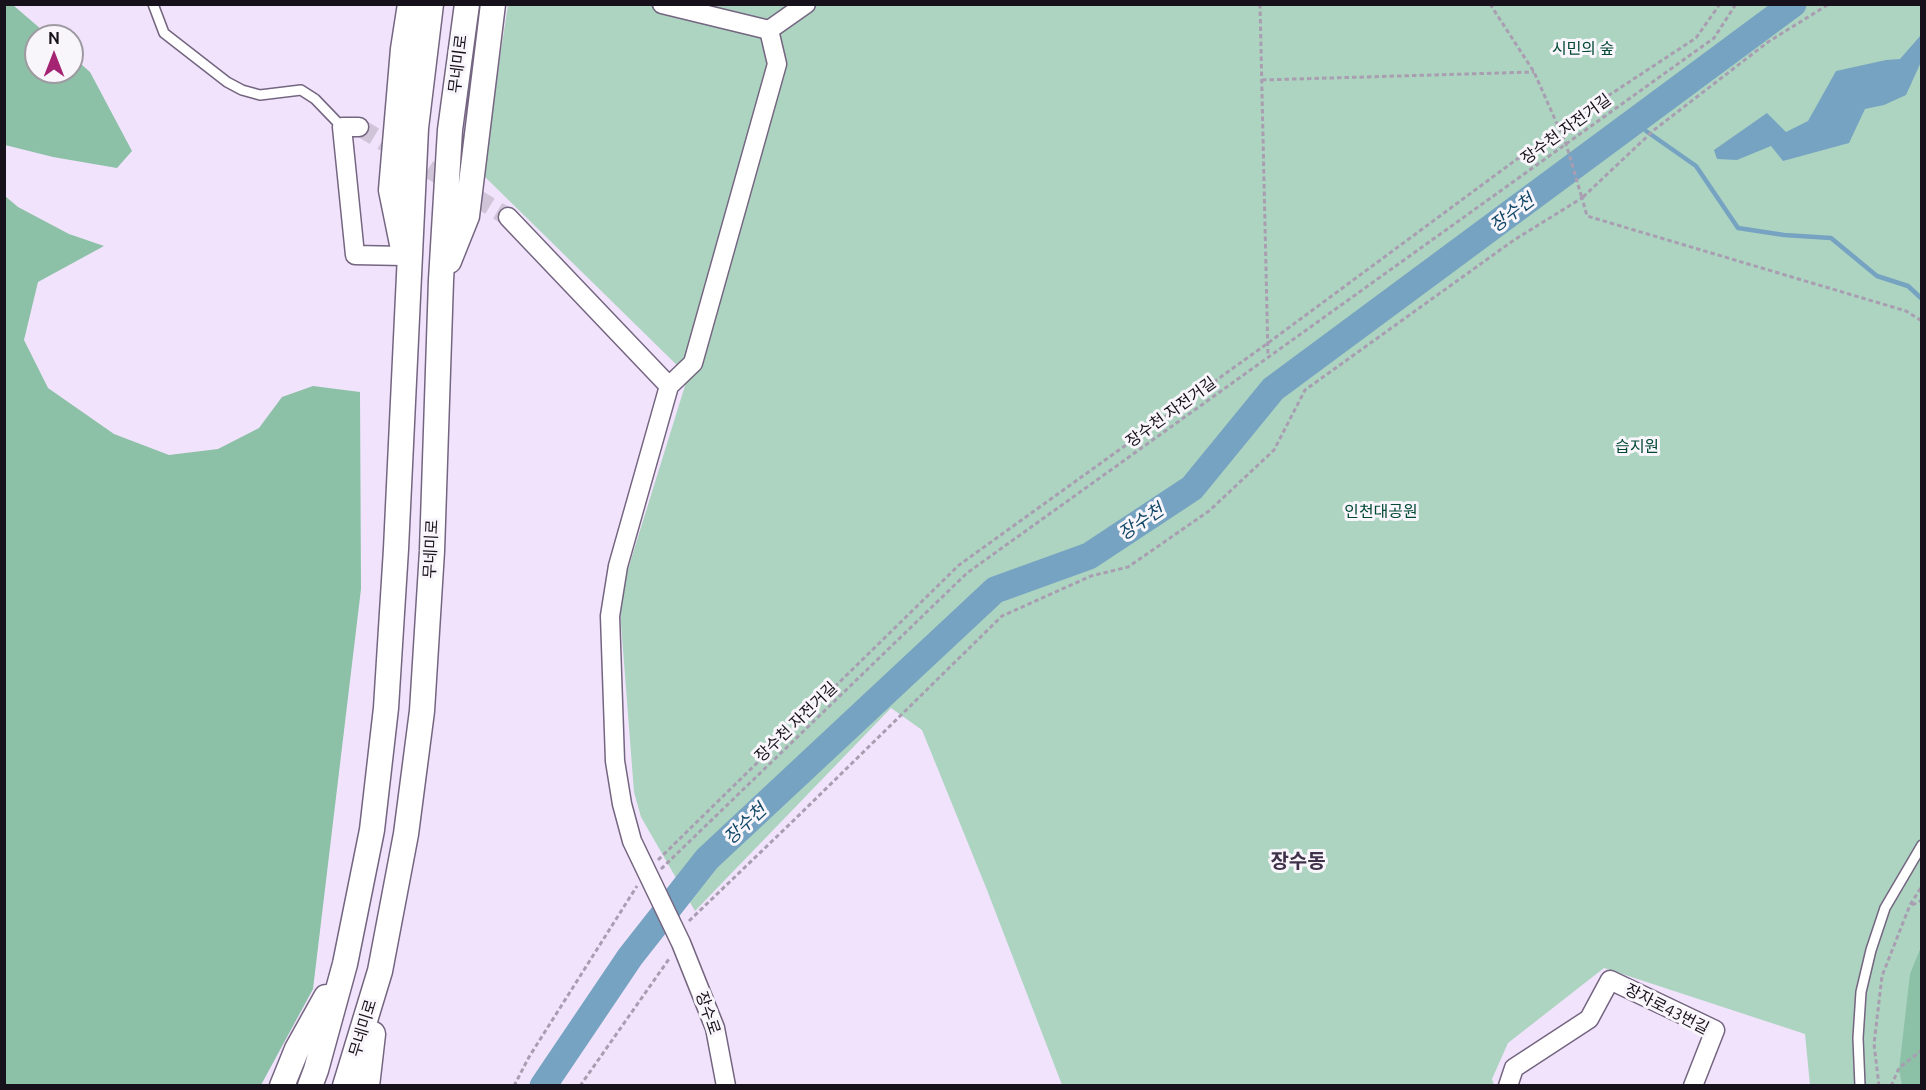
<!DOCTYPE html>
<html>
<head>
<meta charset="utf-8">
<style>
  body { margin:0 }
  #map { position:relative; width:1926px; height:1090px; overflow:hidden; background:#f1e3fb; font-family:Ubuntu,sans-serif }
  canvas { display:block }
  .frame { position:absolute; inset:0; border:6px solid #17111b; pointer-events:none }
  .north { position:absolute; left:24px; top:24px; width:60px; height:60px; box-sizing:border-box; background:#f8f5fb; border:2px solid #9e9aa1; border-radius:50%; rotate:0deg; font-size:16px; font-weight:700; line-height:24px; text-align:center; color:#17111b }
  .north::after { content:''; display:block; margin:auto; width:21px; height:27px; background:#a42372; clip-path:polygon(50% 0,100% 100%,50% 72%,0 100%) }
</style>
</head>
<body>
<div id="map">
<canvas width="1926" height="1090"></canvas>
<div class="frame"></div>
<div class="north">N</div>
</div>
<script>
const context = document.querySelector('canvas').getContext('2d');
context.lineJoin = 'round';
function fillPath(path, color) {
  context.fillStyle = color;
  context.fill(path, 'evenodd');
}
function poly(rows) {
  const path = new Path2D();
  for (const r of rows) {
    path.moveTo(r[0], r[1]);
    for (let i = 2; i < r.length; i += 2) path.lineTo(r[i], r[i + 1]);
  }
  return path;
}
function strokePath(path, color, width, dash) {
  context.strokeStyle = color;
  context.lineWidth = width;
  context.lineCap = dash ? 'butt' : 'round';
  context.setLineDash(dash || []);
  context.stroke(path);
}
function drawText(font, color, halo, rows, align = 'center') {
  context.font = font + ' Ubuntu,"Noto Sans KR",sans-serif';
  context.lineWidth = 6;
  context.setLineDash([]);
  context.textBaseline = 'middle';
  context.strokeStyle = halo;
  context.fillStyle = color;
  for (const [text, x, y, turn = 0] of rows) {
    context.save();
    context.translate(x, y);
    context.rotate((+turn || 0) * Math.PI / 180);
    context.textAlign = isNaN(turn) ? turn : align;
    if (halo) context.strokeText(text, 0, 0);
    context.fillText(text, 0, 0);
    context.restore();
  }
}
fillPath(poly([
  [508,5,1921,5,1921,1085,1810,1085,1805,1034,1604,968,1508,1043,1492,1079,1494,1085,1062,1085,987,890,922,730,891,708,695,911,641,817,634,792,619,598,688,376,482,174]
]), '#add4c1');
fillPath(poly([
  [5,4,13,5,49,36,36,36,36,72,72,72,72,56,90,72,132,151,117,168,53,157,5,145],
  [5,196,18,207,69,234,104,246,38,282,24,340,48,388,114,434,169,455,218,449,259,428,282,397,313,386,360,392,361,589,313,989,261,1085,5,1085],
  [1921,947,1921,1085,1902,1085,1899,1070,1910,974]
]), '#8cc0a7');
fillPath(poly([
  [1921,35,1921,62,1906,95,1884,105,1865,109,1849,143,1783,161,1771,146,1737,160,1717,159,1714,150,1767,113,1786,132,1808,121,1836,71,1886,60,1900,59]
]), '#77a3c2');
strokePath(poly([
  [1646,131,1696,166,1738,228,1784,235,1831,238,1877,276,1908,286,1922,299]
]), '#77a3c2', 4.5);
strokePath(poly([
  [543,1086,630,957,707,859,995,590,1089,556,1192,488,1273,389,1793,4]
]), '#77a3c2', 27);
strokePath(poly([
  [359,127,508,217]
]), '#d0c4d9', 18, [18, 9]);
const service = poly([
  [153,4,164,33,227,82,242,90,260,95,301,90,315,99,342,127],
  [1860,1086,1858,1038,1861,992,1871,950,1885,908,1922,845]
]);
const minor = poly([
  [662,4,769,30,806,4],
  [359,127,342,127,355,255,404,256],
  [508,217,669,386,618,566,610,616,615,761,622,804,632,841,681,943,715,1028,726,1086],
  [669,386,693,363,777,64,769,30],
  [1508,1086,1514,1068,1589,1019,1610,980,1715,1030,1693,1086]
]);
const secondary = poly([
  [402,244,391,190,403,49,410,4],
  [449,261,467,216,493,4],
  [282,1086,297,1049,326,997],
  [310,1086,316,1070,345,964,372,830,386,708,396,549,416,128,431,4],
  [345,1086,380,971,406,834,422,711,432,551,441,280,450,130,467,4],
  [367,1086,373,1034]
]);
strokePath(service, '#746580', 12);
strokePath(minor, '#746580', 21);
strokePath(secondary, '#746580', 27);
strokePath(poly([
  [1260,4,1268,357],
  [1490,4,1534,72,1566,144,1582,198,1654,130,1768,42,1829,4],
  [1262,80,1534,72],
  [658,860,959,565,1268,343,1559,128,1696,38,1720,4],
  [661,869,967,573,1714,38,1736,4],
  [1912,905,1922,900],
  [689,921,793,821,1002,616,1091,576,1128,567,1209,511,1274,450,1305,390,1514,240,1582,198,1587,216,1906,311,1922,321],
  [514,1086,529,1057,637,886],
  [580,1086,669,959],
  [1879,1086,1874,1044,1882,976,1910,905,1922,886],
  [1891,1086,1899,1068,1922,1050]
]), '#a99eb1', 3, [4.5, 3]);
strokePath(service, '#fff', 9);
strokePath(minor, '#fff', 18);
strokePath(secondary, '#fff', 24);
drawText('16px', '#004932', '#f8f5fb', [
  ["시민의 숲",1583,49],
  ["습지원",1637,447],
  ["인천대공원",1381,512]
]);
drawText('16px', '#17111b', '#f8f5fb', [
  ["무네미로",458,64,-83],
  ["장수천 자전거길",1566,129,-36],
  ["장수천 자전거길",1171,412,-36],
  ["무네미로",431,549,-87],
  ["장수천 자전거길",796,722,-44],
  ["장자로43번길",1667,1009,27],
  ["장수로",708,1013,71],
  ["무네미로",363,1028,-73]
]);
drawText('italic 18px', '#124867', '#f8f5fb', [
  ["장수천",1512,213,-37],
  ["장수천",1141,522,-34],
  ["장수천",745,824,-43]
]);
drawText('bold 20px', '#3f3149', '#f8f5fb', [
  ["장수동",1298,861]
]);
</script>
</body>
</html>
